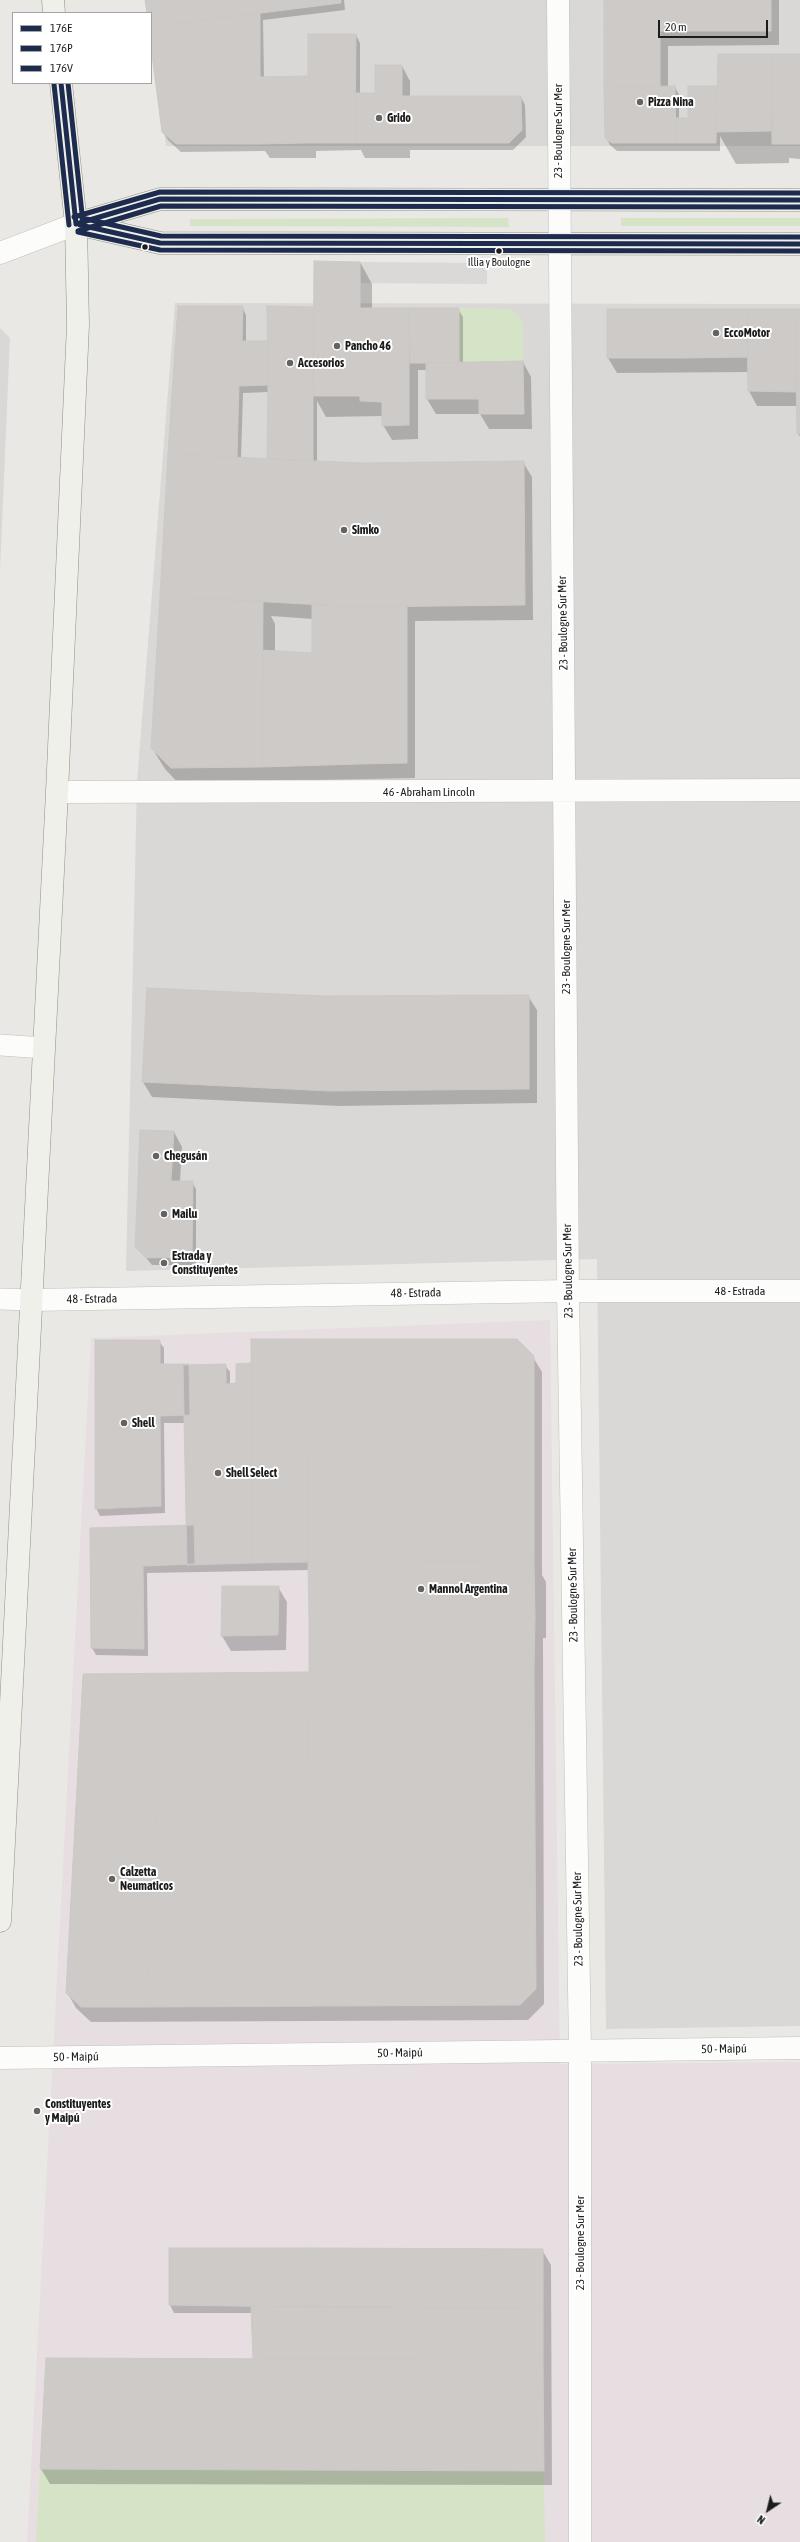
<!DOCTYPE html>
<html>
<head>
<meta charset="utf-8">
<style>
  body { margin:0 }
  #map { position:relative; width:800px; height:2542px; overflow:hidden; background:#eae8e5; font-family:"Asap Condensed",sans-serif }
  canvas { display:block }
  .legend { position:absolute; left:12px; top:12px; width:140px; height:72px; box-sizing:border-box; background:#fff; border:1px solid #a4a4a4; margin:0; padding:5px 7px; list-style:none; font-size:12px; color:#1c1c1c }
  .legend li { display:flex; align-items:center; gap:8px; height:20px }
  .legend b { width:20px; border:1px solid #a4a4a4 }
  .north { position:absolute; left:748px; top:2490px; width:40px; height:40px; -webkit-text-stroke:3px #fff; paint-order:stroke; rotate:215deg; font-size:11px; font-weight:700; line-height:16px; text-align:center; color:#1c1c1c }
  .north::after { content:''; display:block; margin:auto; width:14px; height:18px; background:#1c1c1c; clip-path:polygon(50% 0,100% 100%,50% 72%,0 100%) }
  .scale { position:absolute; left:658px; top:20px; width:110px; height:18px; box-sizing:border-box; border:2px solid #1c1c1c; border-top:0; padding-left:5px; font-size:12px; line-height:14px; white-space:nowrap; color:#1c1c1c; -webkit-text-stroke:3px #fff; paint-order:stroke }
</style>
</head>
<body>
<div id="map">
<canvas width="800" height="2542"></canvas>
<ul class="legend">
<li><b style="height:5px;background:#1d2b4f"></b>176E</li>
<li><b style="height:5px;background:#1d2b4f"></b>176P</li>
<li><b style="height:5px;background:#1d2b4f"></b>176V</li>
</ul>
<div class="north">N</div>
<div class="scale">20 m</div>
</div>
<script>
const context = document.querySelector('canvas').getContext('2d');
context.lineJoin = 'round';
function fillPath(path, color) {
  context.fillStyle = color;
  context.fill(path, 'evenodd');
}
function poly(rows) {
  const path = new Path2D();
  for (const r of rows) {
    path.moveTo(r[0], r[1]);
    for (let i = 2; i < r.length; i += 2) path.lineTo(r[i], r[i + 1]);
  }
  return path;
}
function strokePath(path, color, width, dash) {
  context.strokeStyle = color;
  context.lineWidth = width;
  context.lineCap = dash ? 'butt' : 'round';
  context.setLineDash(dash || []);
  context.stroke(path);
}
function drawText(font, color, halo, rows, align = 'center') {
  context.font = font + ' "Asap Condensed",sans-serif';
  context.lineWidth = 4;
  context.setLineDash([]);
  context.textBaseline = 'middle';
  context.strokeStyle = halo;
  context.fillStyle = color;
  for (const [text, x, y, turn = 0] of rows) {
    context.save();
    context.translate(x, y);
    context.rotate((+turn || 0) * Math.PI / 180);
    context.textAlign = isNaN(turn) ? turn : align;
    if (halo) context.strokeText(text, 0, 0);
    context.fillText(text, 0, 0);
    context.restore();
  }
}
fillPath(poly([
  [147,0,800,0,800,146,166,146,151,33,151,13],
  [175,303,800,304,800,2026,606,2029,597,1259,126,1271,137,782],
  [0,328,10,338,0,571]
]), '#d9d8d6');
fillPath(poly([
  [550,1320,560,2064,800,2062,800,2542,27,2542,91,1338]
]), '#e7dee2');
fillPath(poly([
  [508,218,509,227,190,226,190,219],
  [621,218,800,218,800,226,621,226],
  [459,308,511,309,523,321,523,361,459,363],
  [40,2469,544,2471,545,2542,36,2542]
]), '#d5e4c7');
fillPath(poly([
  [360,262,487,263,487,284,361,283]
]), '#dad9d8');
fillPath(poly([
  [146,0,344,0,345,10,263,20,264,78,309,77,356,35,360,43,360,94,376,94,402,66,410,81,410,97,521,97,525,105,526,137,513,150,410,150,410,158,365,158,361,150,316,151,316,158,270,158,265,151,181,152,168,140,163,132,151,39,151,13,148,13],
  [605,0,779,0,779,45,668,46,668,87,675,87,679,95,679,119,689,119,716,87,718,90,719,55,800,55,800,159,789,158,789,163,736,164,720,136,720,151,617,151,610,145,606,137],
  [360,262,372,284,372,309,458,309,463,317,463,363,523,362,531,377,532,429,489,429,480,414,436,414,427,399,427,370,418,370,418,439,392,440,383,425,383,416,326,417,317,401,317,462,361,464,523,462,532,477,533,620,415,621,415,778,274,781,184,789,165,769,152,748,169,454,242,307,246,315,246,342,268,342,315,308],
  [269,392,268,460,241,458,243,393],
  [271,616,313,619,313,654,275,652,275,624],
  [608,310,800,310,800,437,798,433,797,406,757,406,749,391,749,372,617,373,608,358],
  [148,989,323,997,528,996,537,1010,537,1103,339,1106,152,1097,143,1082],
  [174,1132,182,1147,180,1182,192,1182,196,1189,196,1265,152,1265,136,1246],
  [159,1341,164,1348,164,1365,225,1365,230,1372,230,1385,237,1384,237,1365,533,1357,542,1372,542,1575,546,1582,546,1638,543,1638,544,2004,528,2020,91,2022,76,2008,67,1992,310,1673,309,1570,147,1573,148,1656,96,1655,92,1648,91,1529,187,1526,185,1423,164,1423,165,1513,100,1516,96,1508],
  [223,1587,278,1587,287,1602,286,1650,231,1651,222,1636],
  [170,2249,542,2250,551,2265,552,2485,50,2484,41,2469,254,2360,252,2313,174,2313,170,2305]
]), '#0003');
const building = poly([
  [145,0,341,0,341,3,151,27,151,13,147,13,145,0],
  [604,0,771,0,771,31,604,31,604,0],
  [260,13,260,144,176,144,162,132,151,47,151,27,260,13],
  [604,31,660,31,660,86,604,87,604,31],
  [308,34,356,34,355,143,308,143,308,34],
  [718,54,771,54,771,131,716,132,718,54],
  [771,54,800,54,800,144,772,144,771,54],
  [375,65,402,65,402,143,355,143,356,93,375,93,375,65],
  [308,76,308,143,260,144,260,77,308,76],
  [675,86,676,143,612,143,605,138,604,87,675,86],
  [688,86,717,86,716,143,676,143,675,118,688,118,688,86],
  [402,96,521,96,522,130,509,143,402,143,402,96],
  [314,261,360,262,360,396,313,396,314,261],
  [178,306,243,306,242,341,267,341,268,385,239,386,237,457,168,454,178,306],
  [267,306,314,307,313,385,268,385,267,306],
  [360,308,409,308,409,425,382,426,382,402,360,401,360,308],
  [409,308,459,308,459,363,410,363,409,308],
  [607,309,685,309,685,358,607,358,607,309],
  [685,309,747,309,748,357,685,358,685,309],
  [747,309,795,309,796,392,748,391,747,309],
  [795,309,800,309,800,434,797,434,795,309],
  [523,361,524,414,479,414,479,399,426,399,426,363,523,361],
  [268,385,313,385,313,461,267,459,268,385],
  [168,454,361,463,524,461,525,605,359,607,160,596,168,454],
  [160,596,263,602,262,767,171,768,151,748,160,596],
  [312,604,359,607,360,764,262,767,262,650,312,653,312,604],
  [407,606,407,763,360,764,359,607,407,606],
  [147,988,323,996,529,995,529,1089,330,1091,142,1082,147,988],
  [140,1130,174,1131,171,1181,138,1181,140,1130],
  [138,1181,193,1181,192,1257,146,1258,135,1247,138,1181],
  [251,1339,307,1339,308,1562,252,1563,251,1339],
  [307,1339,417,1339,417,1561,308,1562,307,1339],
  [417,1339,517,1339,534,1356,534,1560,417,1561,417,1339],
  [95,1340,160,1340,160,1364,189,1364,190,1415,160,1416,161,1506,95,1509,95,1340],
  [251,1363,252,1563,187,1565,183,1365,226,1364,226,1384,236,1383,236,1364,251,1363],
  [194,1525,195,1564,143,1566,144,1649,91,1648,90,1528,194,1525],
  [534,1560,535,1617,309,1619,308,1562,534,1560],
  [222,1586,279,1586,278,1635,221,1636,222,1586],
  [535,1617,534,1671,309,1672,309,1619,535,1617],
  [534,1671,536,1989,520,2005,146,2007,159,1766,308,1763,309,1672,534,1671],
  [309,1672,308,1763,159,1766,146,2007,81,2007,66,1993,83,1674,309,1672],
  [169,2248,306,2248,307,2307,169,2305,169,2248],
  [306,2248,543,2249,543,2308,307,2307,306,2248],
  [251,2306,543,2308,543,2360,253,2359,251,2306],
  [46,2358,543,2360,544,2471,40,2469,46,2358]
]);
fillPath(building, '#cdcac8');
strokePath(building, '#cccac7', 1);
const lane = poly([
  [0,1045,44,1048],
  [0,1299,32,1300]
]);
const street = poly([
  [558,0,568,1291,580,2051,580,2542],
  [0,253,76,224],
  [57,792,800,790],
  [32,1300,568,1291,800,1291],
  [0,2058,800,2048]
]);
const secondary = poly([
  [53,0,54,13],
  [76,224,160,199,800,200],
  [77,224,160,243,800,244],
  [0,1921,57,792,78,325,76,224,61,83]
]);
strokePath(lane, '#c0bfbd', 22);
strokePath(street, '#c0bfbd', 23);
strokePath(secondary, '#8f9180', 23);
strokePath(lane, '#fcfcfb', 21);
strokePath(street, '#fcfcfb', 22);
strokePath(secondary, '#f0f0ea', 22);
strokePath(poly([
  [61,83,76,224],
  [76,224,160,199,800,200],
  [80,225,160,243,800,244]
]), '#1d2b4f', 5);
strokePath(poly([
  [54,84,69,225],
  [78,231,161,206,800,207],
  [78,232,160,250,800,251]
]), '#1d2b4f', 5);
strokePath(poly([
  [68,83,83,223],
  [74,217,160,192,800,193],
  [82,218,161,236,800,237]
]), '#1d2b4f', 5);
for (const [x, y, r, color] of [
  [640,102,4,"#646362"],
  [379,118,4,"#646362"],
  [145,247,3.5,"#1c1c1c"],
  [499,251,3.5,"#1c1c1c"],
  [716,333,4,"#646362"],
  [337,346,4,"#646362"],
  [290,363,4,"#646362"],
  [344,530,4,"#646362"],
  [156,1156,4,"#646362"],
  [164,1214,4,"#646362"],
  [164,1263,4,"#646362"],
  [124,1423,4,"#646362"],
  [218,1473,4,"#646362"],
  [421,1589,4,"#646362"],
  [112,1879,4,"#646362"],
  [37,2111,4,"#646362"]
]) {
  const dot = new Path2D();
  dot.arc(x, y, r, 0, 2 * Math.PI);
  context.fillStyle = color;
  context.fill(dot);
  strokePath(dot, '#fff', 1.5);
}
drawText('11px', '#1c1c1c', '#fff', [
  ["Illia y Boulogne",499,263]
]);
drawText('bold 12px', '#1c1c1c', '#fff', [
  ["Pizza Nina",648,102],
  ["Grido",387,118],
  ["EccoMotor",724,333],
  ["Pancho 46",345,346],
  ["Accesorios",298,363],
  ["Simko",352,530],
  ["Chegusán",164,1156],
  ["Mailu",172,1214],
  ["Estrada y",172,1256],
  ["Constituyentes",172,1270],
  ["Shell",132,1423],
  ["Shell Select",226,1473],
  ["Mannol Argentina",429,1589],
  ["Calzetta",120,1872],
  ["Neumaticos",120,1886],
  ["Constituyentes",45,2104],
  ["y Maipú",45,2118]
], 'left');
drawText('12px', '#1c1c1c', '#fff', [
  ["23 - Boulogne Sur Mer",558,131,-90],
  ["23 - Boulogne Sur Mer",563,623,-91],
  ["46 - Abraham Lincoln",429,792],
  ["23 - Boulogne Sur Mer",566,947,-90],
  ["23 - Boulogne Sur Mer",568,1271,-91],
  ["48 - Estrada",740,1291],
  ["48 - Estrada",416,1293,-1],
  ["48 - Estrada",92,1299,-1],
  ["23 - Boulogne Sur Mer",573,1595,-91],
  ["23 - Boulogne Sur Mer",578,1919,-91],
  ["50 - Maipú",724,2049,-1],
  ["50 - Maipú",400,2053,-1],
  ["50 - Maipú",76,2057,-1],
  ["23 - Boulogne Sur Mer",580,2243,-90]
]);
</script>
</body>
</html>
